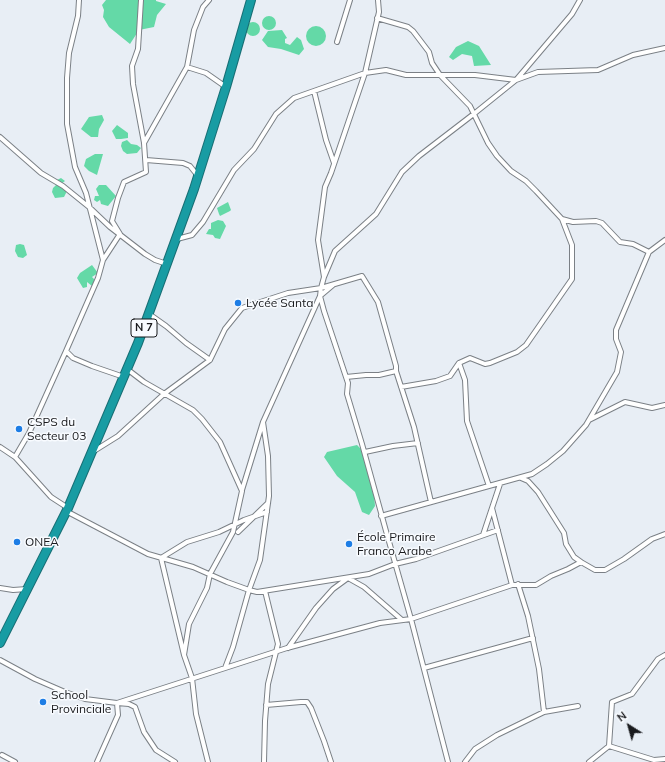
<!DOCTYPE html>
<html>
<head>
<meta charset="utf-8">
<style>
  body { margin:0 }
  #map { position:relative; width:665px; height:762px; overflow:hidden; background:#e8eef5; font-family:Mulish,sans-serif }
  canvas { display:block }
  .north { position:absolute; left:609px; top:706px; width:40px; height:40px; -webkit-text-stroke:3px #f8fbff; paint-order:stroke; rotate:323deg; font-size:11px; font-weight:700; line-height:16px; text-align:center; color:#191a1d }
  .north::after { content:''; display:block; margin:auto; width:14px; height:18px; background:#191a1d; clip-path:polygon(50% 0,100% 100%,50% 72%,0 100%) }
</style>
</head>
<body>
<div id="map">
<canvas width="665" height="762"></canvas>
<div class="north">N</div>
</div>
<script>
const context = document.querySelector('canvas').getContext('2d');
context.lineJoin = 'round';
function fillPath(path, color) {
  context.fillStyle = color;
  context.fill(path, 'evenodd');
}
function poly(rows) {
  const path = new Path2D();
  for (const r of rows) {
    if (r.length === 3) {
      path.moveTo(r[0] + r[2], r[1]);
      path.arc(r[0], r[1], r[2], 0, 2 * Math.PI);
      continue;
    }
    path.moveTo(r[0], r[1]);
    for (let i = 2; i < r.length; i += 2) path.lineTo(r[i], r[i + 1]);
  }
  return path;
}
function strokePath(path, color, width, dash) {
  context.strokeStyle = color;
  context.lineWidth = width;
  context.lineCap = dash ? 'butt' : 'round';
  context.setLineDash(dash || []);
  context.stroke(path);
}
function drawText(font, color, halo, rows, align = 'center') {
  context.font = font + ' Mulish,sans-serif';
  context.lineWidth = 3;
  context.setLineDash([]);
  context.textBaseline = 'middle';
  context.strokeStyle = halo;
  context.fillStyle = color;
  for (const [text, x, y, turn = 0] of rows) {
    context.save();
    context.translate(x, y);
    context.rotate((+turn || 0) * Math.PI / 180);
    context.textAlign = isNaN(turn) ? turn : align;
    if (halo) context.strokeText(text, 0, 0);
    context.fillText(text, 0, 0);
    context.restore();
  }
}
fillPath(poly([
  [106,0,156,0,156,1,166,4,157,15,154,27,139,30,130,44,109,27,103,17,104,10,102,5],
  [269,23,7],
  [253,29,7],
  [316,36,10],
  [282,30,287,38,285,39,285,43,290,45,297,37,301,40,304,49,299,55,281,49,268,47,262,40,268,31],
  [468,41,479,46,491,65,474,66,472,56,462,54,453,60,449,57,456,47],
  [102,115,104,120,99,129,98,137,91,137,81,129,89,117],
  [117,125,128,133,128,138,121,139,116,139,112,131],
  [127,140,131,144,137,145,141,148,137,153,127,154,123,151,121,146,122,142],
  [95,154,103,154,97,175,89,171,84,166,86,159],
  [61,178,65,181,61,184,67,191,64,197,55,198,52,192,53,188,58,183,57,180],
  [99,185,106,185,116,196,108,206,101,204,100,200,97,202,94,200,95,196,99,196,96,189],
  [228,202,231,210,230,211,220,216,219,214,217,208],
  [218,220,223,221,226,226,220,239,215,238,213,235,206,234,209,229,211,229,211,223],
  [20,244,24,245,27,255,23,258,18,257,15,251,16,245],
  [92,265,98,273,92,277,95,280,96,284,92,286,87,282,87,287,83,288,77,278,80,273],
  [357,445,362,450,374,493,375,506,369,515,362,512,355,492,337,476,324,457,327,452]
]), '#64d9a7');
const street = poly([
  [79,0,78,16,69,53,67,78,67,124,75,167,86,193,103,260],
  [377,18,408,27,413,31,429,52,432,63,440,75,470,106,488,143,497,156,511,171,526,181,536,191,562,219,573,222,596,221,602,223,620,242,633,244,649,252],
  [337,42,350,0],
  [187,67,206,73,226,87],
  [314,91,326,140,334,163],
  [0,137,41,173,63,186,89,207,110,227,145,254,155,260,167,264],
  [144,143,187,67,194,30,203,7,209,0],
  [146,160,183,163,190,166,198,176],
  [177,239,192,235,203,222,234,170,254,149,276,114,294,98,365,73,386,70,406,75,475,75,516,80,538,72,598,70,633,55,665,48],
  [324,277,318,240,325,187,331,173,365,73,379,12,378,0],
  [149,314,166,326,186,343,210,360],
  [66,351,73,358,92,366,124,377],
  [459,363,465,380,467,421,489,486],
  [127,369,144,382,193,410,202,419,220,442,242,491,233,532,210,574,207,588,189,624,184,655],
  [346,377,366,375,379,375,396,371],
  [401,387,436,381,450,376,459,363,470,358,485,364,490,363,517,352,526,345,572,279,572,245,562,219],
  [589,420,625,402,652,408,665,405],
  [0,447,15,457,51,497,68,508],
  [94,451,118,436,164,394,210,360,225,329,242,308,288,293,321,288,324,277,335,251,376,214,402,172,419,156,475,113,516,80,572,14,580,0],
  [365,452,393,446,418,443],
  [15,457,29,433,66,351,98,278,103,260,120,234,112,221,118,198,124,182,146,172,144,143,133,84,132,66,138,49,141,0],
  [521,478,528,481,538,492,564,533,566,544,574,557,581,562],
  [242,490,263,422,320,296,333,285],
  [431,502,414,427,396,371,396,366,378,302,362,276,321,288,320,296,324,311,348,383,347,394,362,444,386,531,411,619,448,762],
  [492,508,512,585],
  [66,511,148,554,193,567,227,582,249,590,257,592,369,574,395,564,416,559,498,530],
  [381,516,532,474,547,464,563,451,586,425,617,372,621,352,616,339,616,330,649,252,665,240],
  [238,532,268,503],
  [483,535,500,484],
  [518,584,528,616,539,669,544,712],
  [0,588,13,590,27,589],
  [288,648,316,608,333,589,348,578,364,587,402,620],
  [0,660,35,679,65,692,85,699,117,703,287,648,380,623,411,619,512,585,536,585,551,576,568,569,581,562,595,570,605,570,624,559,652,539,665,534],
  [225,668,233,647,249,590,260,560,269,496,268,456,263,422],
  [424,668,533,638],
  [266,705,301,702,307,702,311,708,324,741,331,762],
  [609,746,654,760,665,759],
  [2,755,15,762],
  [97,762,118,715,117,703,129,704,135,707,144,732,156,750,175,762],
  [208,762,196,714,192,678,184,655,161,558,187,542,219,532,244,520,267,512],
  [264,762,265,721,268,684,278,644,265,591],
  [465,762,475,749,497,735,544,712,578,706],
  [589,762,609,746,612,702,632,694,658,659,665,655]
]);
const highway = poly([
  [0,643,68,508,138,343,194,189,226,87,251,0]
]);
strokePath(street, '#7b8086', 6);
strokePath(highway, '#186e74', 10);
strokePath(street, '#fff', 4);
strokePath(highway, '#189ca3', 8);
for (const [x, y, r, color] of [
  [238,303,4,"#1d7de5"],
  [19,429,4,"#1d7de5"],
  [17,542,4,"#1d7de5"],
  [349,544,4,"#1d7de5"],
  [43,702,4,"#1d7de5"]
]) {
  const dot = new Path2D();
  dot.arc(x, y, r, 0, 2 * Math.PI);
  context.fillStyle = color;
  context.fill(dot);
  strokePath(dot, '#f8fbff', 1.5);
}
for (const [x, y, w] of [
  [144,328,26]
]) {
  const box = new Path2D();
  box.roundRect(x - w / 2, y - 9, w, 18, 3);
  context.fillStyle = '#f8fbff';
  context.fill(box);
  strokePath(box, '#191a1d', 1);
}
drawText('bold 11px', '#191a1d', null, [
  ["N 7",144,328]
]);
drawText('12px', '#191a1d', '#f8fbff', [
  ["Lycée Santa",246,303],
  ["CSPS du",27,422],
  ["Secteur 03",27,436],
  ["École Primaire",357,537],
  ["Franco Arabe",357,551],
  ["ONEA",25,542],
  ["School",51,695],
  ["Provinciale",51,709]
], 'left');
</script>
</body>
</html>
